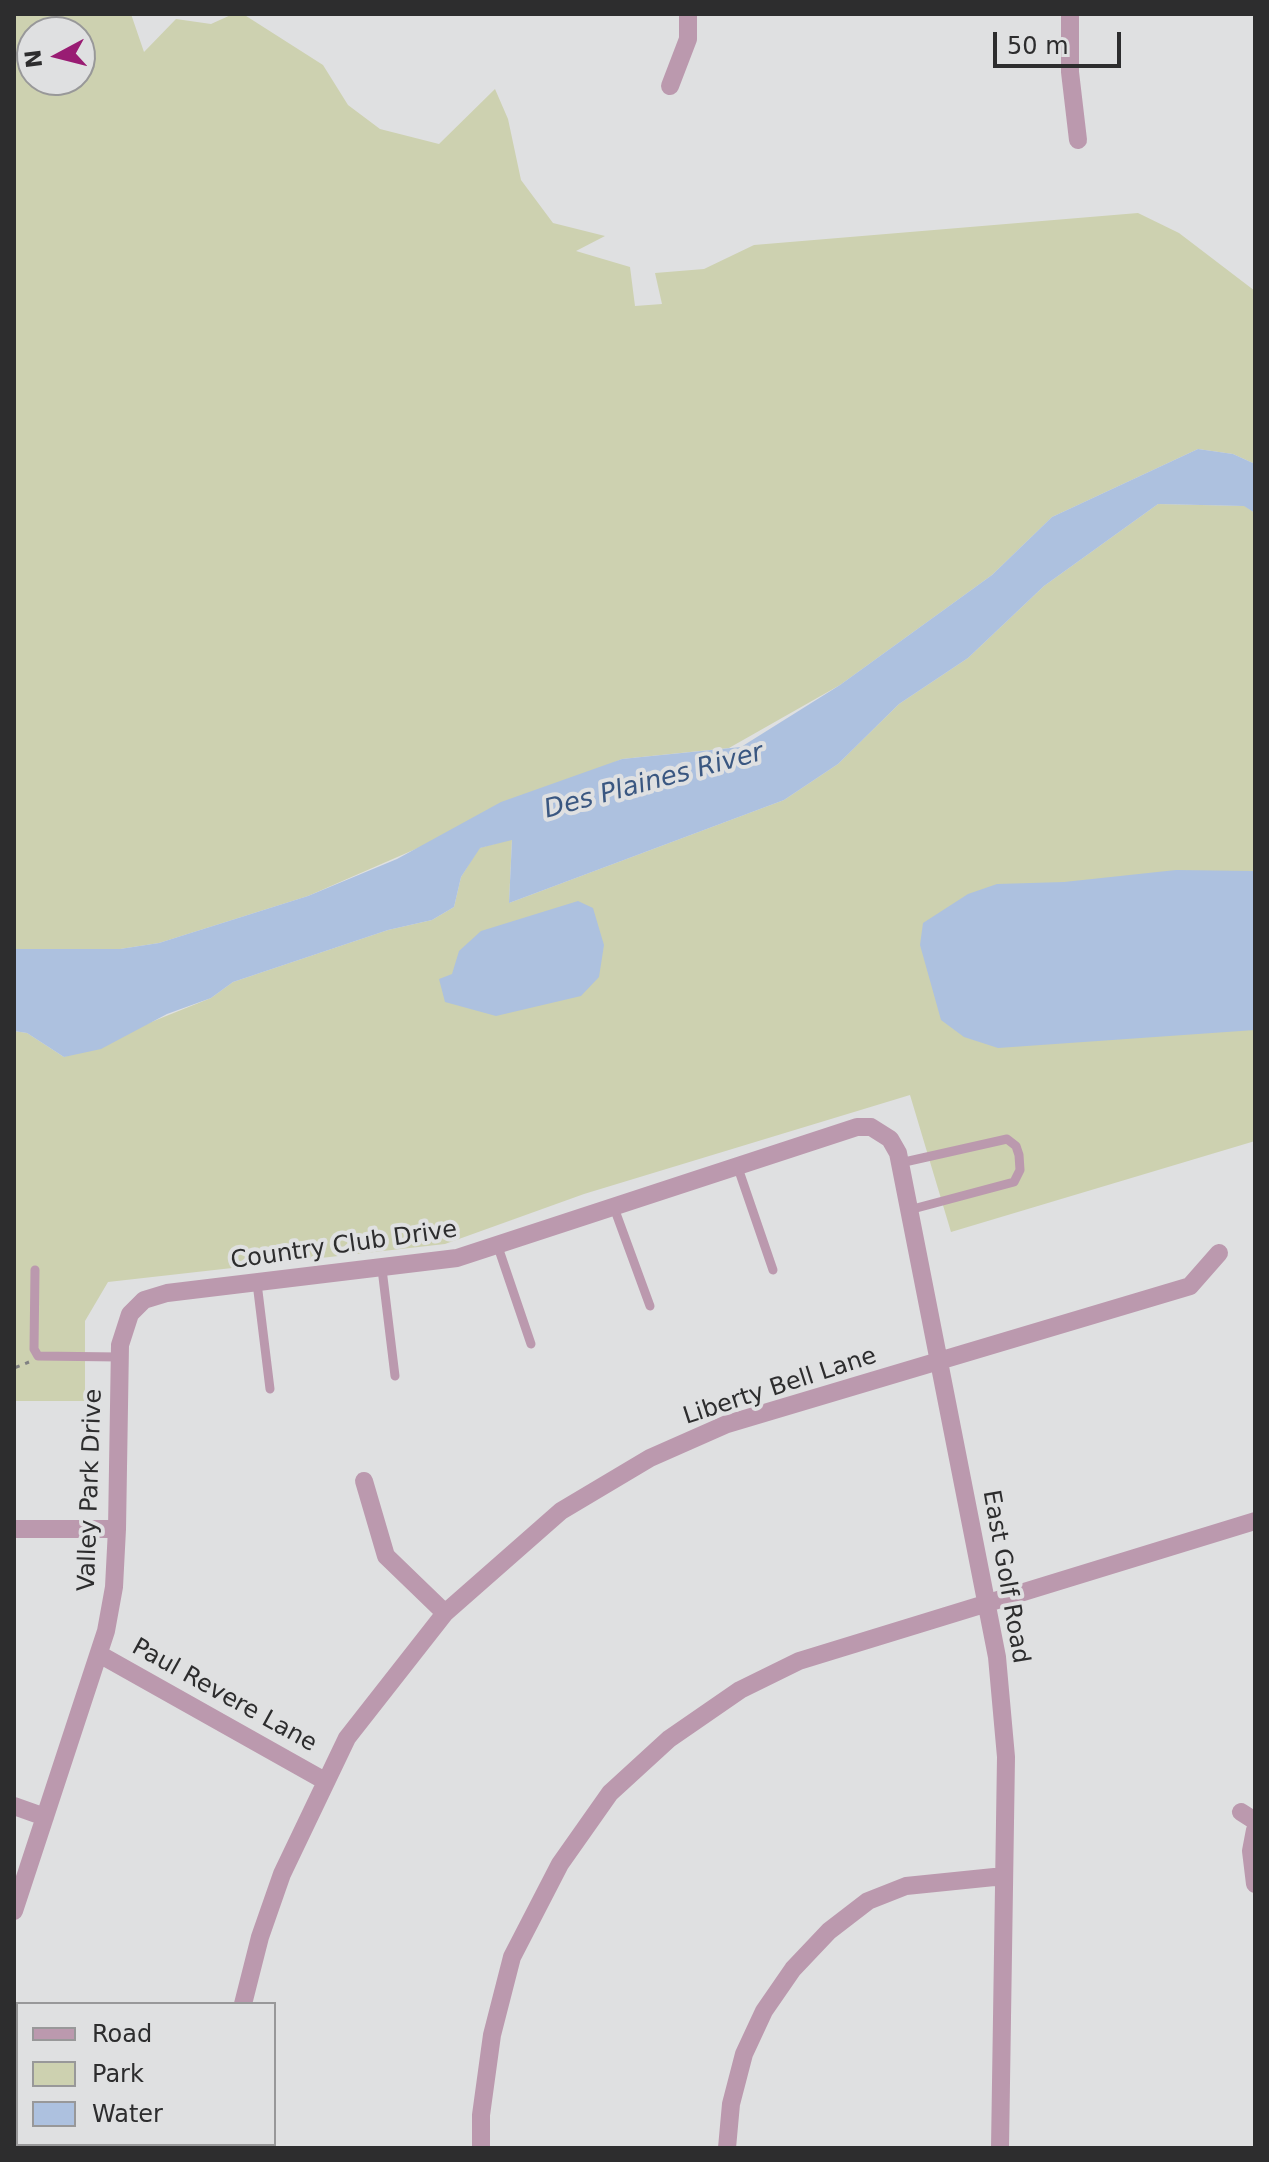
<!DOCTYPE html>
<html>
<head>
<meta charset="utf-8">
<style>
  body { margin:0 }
  #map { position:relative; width:1269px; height:2162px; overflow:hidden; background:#dfe0e1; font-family:"DejaVu Sans",sans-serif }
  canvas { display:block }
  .frame { position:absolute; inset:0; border:16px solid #2d2d2e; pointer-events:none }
  .legend { position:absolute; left:16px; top:2002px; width:260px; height:144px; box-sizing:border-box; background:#dfe0e1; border:2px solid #989899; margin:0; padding:10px 14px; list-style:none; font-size:24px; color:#2d2d2e }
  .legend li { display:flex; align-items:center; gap:16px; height:40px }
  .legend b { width:40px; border:2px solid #989899 }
  .north { position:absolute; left:16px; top:16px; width:80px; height:80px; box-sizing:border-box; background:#dfe0e1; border:2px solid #989899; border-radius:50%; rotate:263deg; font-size:22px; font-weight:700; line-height:32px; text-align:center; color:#2d2d2e }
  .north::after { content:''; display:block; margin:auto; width:28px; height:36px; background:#991c73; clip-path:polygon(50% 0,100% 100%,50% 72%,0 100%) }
  .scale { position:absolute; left:993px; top:32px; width:128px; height:36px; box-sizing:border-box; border:4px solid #2d2d2e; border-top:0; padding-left:10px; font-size:24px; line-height:28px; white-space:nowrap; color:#2d2d2e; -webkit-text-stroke:6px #dfe0e1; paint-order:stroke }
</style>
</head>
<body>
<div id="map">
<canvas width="1269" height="2162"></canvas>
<div class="frame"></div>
<ul class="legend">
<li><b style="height:10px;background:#bb99ae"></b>Road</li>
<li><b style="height:22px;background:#cdd1b0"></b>Park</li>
<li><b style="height:22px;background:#adc1df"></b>Water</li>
</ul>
<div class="north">N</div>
<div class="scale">50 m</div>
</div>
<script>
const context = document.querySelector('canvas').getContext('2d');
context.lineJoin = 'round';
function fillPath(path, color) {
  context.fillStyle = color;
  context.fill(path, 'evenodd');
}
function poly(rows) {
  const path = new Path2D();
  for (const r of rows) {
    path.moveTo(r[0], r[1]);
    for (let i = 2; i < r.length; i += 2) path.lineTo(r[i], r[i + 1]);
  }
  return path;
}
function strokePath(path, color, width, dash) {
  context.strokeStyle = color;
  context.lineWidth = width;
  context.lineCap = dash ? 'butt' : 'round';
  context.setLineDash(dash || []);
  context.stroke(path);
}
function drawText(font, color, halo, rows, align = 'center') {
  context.font = font + ' "DejaVu Sans",sans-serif';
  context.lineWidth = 8;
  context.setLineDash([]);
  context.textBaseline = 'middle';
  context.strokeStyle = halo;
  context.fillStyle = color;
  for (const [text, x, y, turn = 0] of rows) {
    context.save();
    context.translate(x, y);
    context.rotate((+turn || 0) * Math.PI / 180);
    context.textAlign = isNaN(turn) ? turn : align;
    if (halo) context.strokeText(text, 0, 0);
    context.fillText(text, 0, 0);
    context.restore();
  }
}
fillPath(poly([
  [14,14,131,14,144,52,176,19,211,24,233,14,243,14,323,65,348,105,380,129,439,144,495,89,508,119,521,180,553,223,605,236,576,251,630,267,635,306,662,304,655,273,704,269,754,245,1138,213,1179,233,1255,291,1255,464,1233,454,1198,449,1052,517,992,575,840,685,729,748,622,759,308,896,159,943,120,949,14,949],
  [32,32,80,32,80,80,32,80],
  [1158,504,1245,506,1255,513,1255,1141,951,1232,910,1095,584,1194,445,1244,108,1282,85,1321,85,1401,14,1401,14,1031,27,1033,64,1057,211,998,233,982,388,930,432,920,454,907,461,877,479,848,512,839,509,903,784,800,838,764,899,704,968,658,1044,586]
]), '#cdd1b0');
fillPath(poly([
  [1198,449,1233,454,1255,464,1255,513,1244,506,1158,504,1044,586,968,658,899,704,838,764,784,800,509,903,512,840,480,848,461,877,454,907,432,920,388,930,233,982,211,998,167,1014,101,1049,64,1057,27,1033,14,1031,14,949,120,949,159,943,308,896,397,859,501,802,622,759,741,747,840,685,992,575,1052,517],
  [1176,870,1255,871,1255,1030,998,1048,964,1037,941,1020,920,945,923,923,968,894,997,884,1064,882],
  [578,901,593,908,604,945,599,977,581,996,496,1016,445,1002,439,979,452,974,459,951,481,931]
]), '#adc1df');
strokePath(poly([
  [14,1368,29,1362]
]), '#808182', 3, [6, 6]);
strokePath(poly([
  [900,1163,1007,1139,1016,1146,1019,1155,1020,1170,1014,1182,909,1210],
  [737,1165,773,1270],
  [613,1205,650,1306],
  [497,1244,531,1344],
  [382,1269,395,1376],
  [35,1270,34,1349,38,1356,119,1357],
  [257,1283,270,1389]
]), '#bb99ae', 9);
strokePath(poly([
  [1070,14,1070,72,1078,140],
  [670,86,688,39,688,14],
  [364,1481,386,1556,445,1613],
  [14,1529,117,1529],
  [99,1654,325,1781],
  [14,1806,45,1817],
  [1241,1812,1255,1821],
  [1255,1830,1251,1851,1255,1884],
  [14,1911,106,1631,114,1587,117,1529,120,1345,130,1314,144,1300,167,1293,457,1258,857,1127,871,1127,890,1139,898,1153,997,1657,1006,1757,1000,2148],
  [243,2004,260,1937,282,1874,347,1738,445,1613,561,1511,650,1458,727,1424,1190,1286,1219,1253],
  [228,2144,228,2148],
  [481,2148,481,2115,492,2035,512,1957,560,1864,610,1793,669,1739,740,1690,799,1661,1255,1521],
  [727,2148,731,2104,744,2054,764,2011,793,1969,829,1931,868,1901,906,1886,1004,1876]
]), '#bb99ae', 18);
drawText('24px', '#2d2d2e', '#dfe0e1', [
  ["Country Club Drive",344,1246,-8],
  ["Liberty Bell Lane",780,1387,-18],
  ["Valley Park Drive",91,1490,-88],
  ["East Golf Road",1005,1577,80],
  ["Paul Revere Lane",224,1696,29]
]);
drawText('italic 26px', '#3a5781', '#dfe0e1', [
  ["Des Plaines River",654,782,-15]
]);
</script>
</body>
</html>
